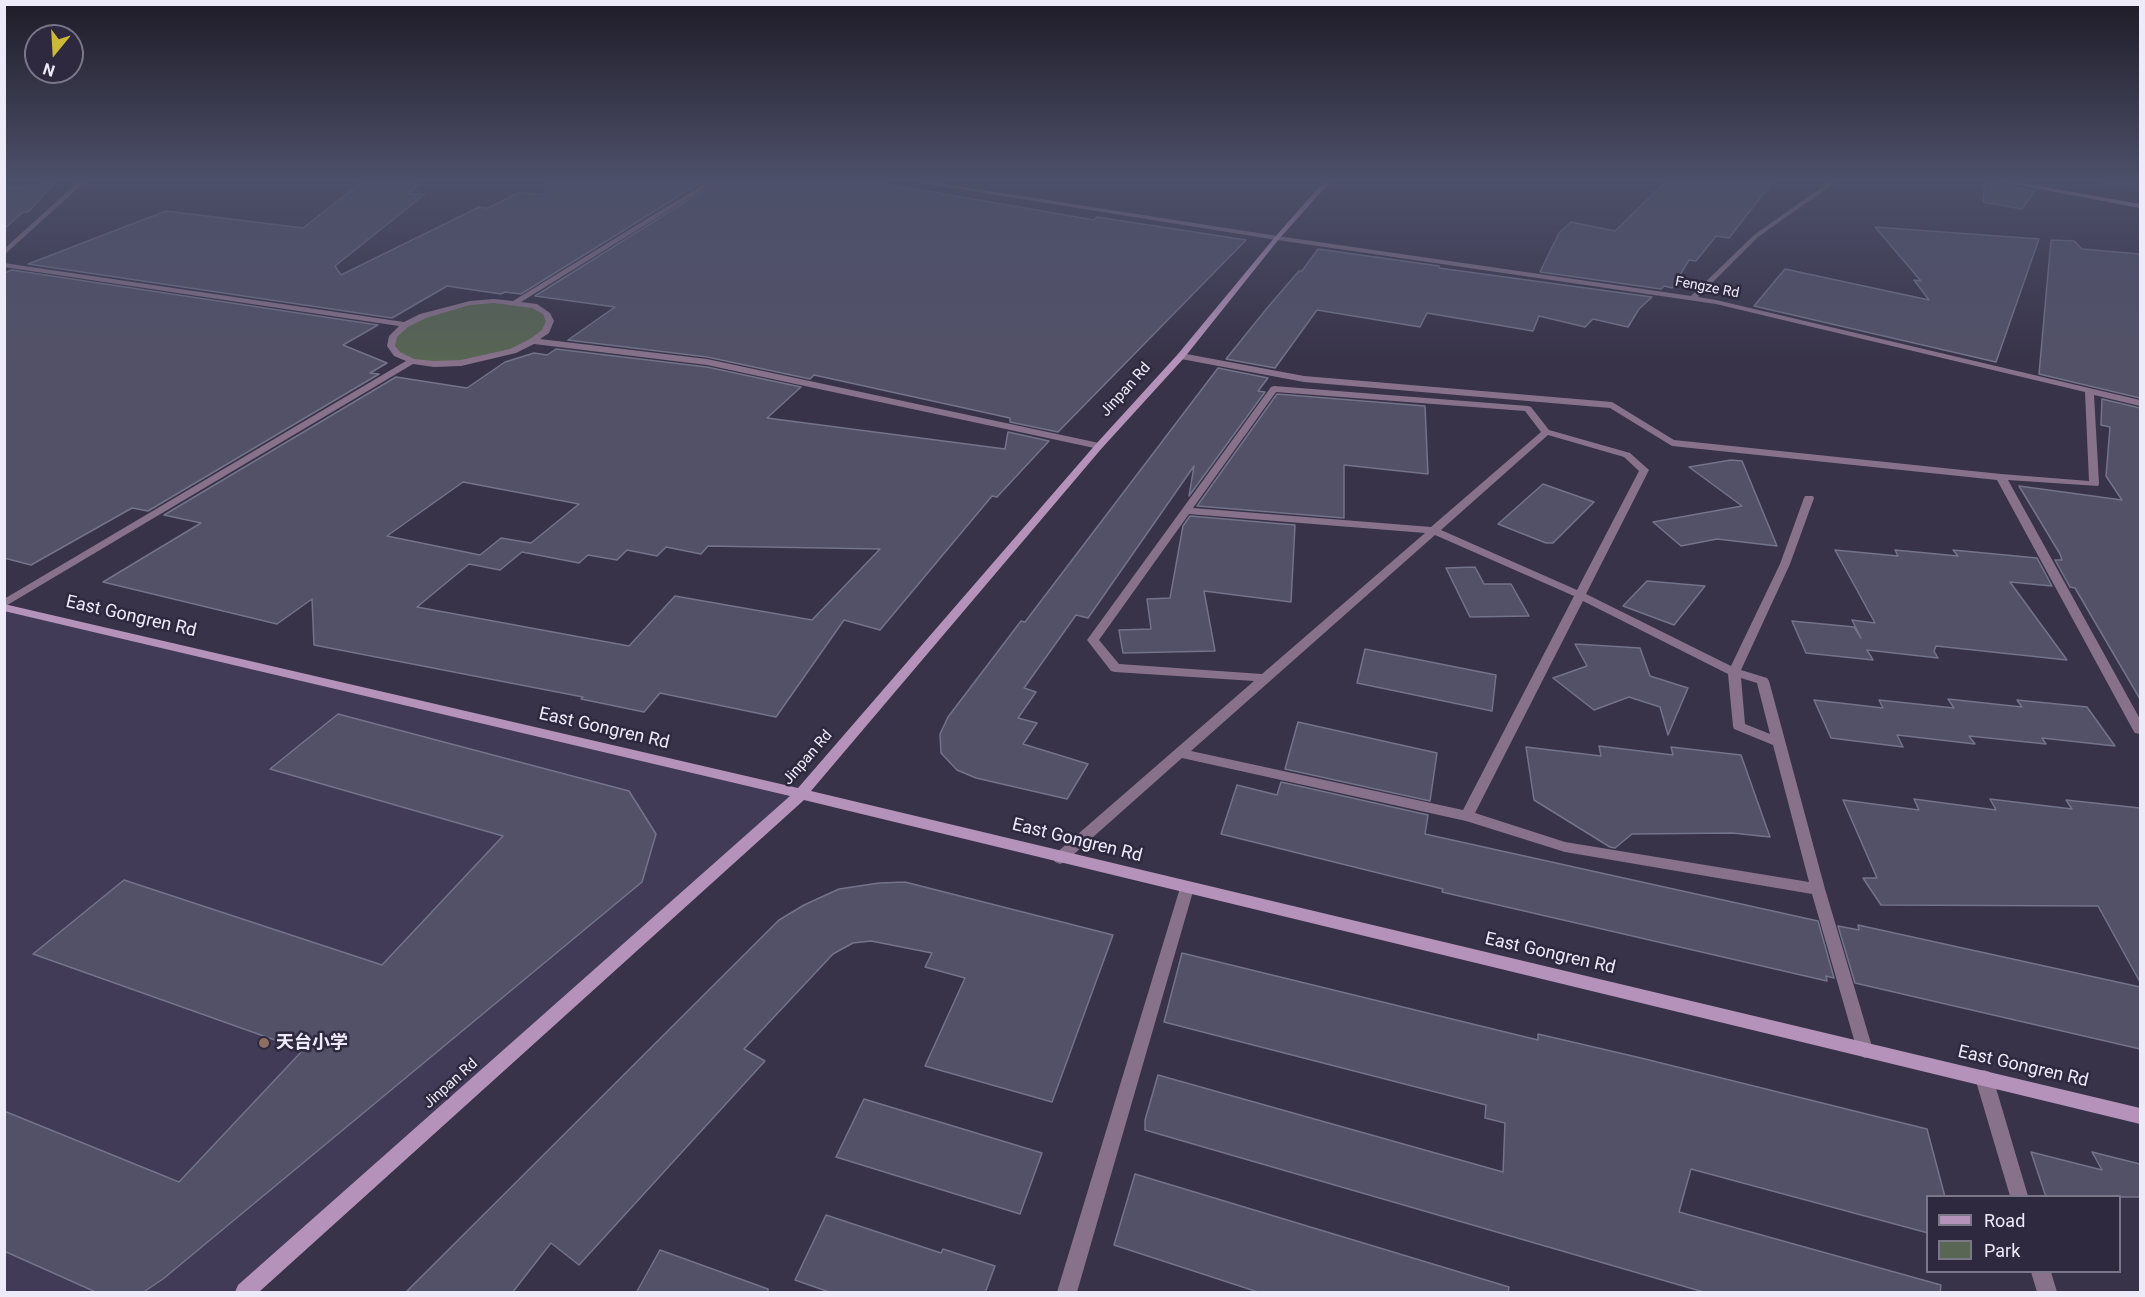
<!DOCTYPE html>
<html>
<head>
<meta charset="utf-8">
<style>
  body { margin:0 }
  #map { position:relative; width:2145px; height:1297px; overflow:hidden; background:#383349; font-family:Roboto,sans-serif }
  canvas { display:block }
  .frame { position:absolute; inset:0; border:6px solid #edebf9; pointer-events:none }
  .legend { position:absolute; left:1926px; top:1195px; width:195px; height:78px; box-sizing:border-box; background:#2e293e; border:2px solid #7a7789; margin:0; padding:8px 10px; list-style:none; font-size:18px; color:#edebf9 }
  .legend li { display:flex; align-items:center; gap:12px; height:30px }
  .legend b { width:30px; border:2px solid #7a7789 }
  .north { position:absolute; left:24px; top:24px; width:60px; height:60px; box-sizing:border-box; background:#2e293e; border:2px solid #7a7789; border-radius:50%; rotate:198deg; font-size:16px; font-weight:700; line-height:24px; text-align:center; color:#edebf9 }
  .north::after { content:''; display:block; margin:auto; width:21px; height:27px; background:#cdb938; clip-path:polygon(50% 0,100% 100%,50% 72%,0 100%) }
</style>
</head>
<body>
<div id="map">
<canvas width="2145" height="1297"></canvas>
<div class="frame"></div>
<ul class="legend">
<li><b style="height:8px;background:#b592ba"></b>Road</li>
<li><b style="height:16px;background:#586653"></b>Park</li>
</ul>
<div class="north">N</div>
</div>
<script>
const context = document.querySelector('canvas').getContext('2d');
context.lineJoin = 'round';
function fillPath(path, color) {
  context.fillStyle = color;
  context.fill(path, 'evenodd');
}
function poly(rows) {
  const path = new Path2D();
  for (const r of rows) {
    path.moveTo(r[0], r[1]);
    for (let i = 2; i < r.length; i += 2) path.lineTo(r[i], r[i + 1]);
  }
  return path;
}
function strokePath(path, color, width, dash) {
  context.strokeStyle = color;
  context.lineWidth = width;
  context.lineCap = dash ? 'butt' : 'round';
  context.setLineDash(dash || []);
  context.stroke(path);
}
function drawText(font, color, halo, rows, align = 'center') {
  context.font = font + ' Roboto,"Noto Sans SC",sans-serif';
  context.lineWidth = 5;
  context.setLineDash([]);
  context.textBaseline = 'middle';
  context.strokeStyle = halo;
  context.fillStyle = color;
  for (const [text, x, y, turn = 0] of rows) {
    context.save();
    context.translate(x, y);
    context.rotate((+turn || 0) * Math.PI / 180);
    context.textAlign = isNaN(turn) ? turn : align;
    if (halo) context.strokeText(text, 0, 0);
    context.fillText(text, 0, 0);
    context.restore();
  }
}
fillPath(poly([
  [2079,180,2140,180,2140,191],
  [5,608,801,794,245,1292,5,1292]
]), '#413b57');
fillPath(poly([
  [516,302,546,313,550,321,546,331,513,351,461,363,412,361,391,346,393,336,423,316,470,303]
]), '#586653');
const building = poly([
  [546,180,705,180,521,294,505,292,501,294,447,286,392,318,28,264,166,211,303,228,359,184,421,184,408,194,425,194,335,266,341,275,479,207,488,208,520,192,545,195,546,180],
  [720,180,864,180,1094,220,1097,217,1246,240,1058,432,1010,422,1010,418,814,375,810,379,707,357,568,340,615,307,535,296,720,180],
  [1667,180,1774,180,1729,238,1716,236,1696,261,1689,260,1672,288,1664,286,1661,289,1540,272,1559,233,1571,222,1615,231,1667,180],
  [1985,180,1991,182,2035,191,2022,209,1983,202,1985,180],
  [55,183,28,212,23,212,4,229,4,188,55,183],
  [1875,227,2039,239,1996,362,1754,306,1785,269,1929,300,1914,280,1921,281,1875,227],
  [2051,240,2074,241,2082,249,2140,254,2140,398,2039,374,2051,240],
  [1318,249,1439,266,1439,268,1652,297,1639,309,1628,327,1593,319,1585,327,1539,316,1533,331,1427,313,1420,327,1317,310,1275,368,1226,359,1268,307,1299,271,1302,271,1318,249],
  [12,270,378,325,343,345,387,363,370,373,379,374,148,511,132,508,31,565,4,558,4,273,12,270],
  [556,349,707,367,801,387,767,418,1005,449,1008,432,1049,441,997,497,992,496,880,630,844,620,776,717,660,693,644,712,581,699,583,697,314,645,312,599,277,624,103,582,201,523,164,515,396,377,467,388,505,362,534,353,547,355,556,349],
  [463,482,579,504,531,543,501,538,480,555,387,536,463,482],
  [708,546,880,549,812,620,675,596,629,646,417,607,469,564,500,570,522,552,579,563,588,555,617,560,627,550,657,556,666,547,701,554,708,546],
  [1218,368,1268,378,1258,391,1265,392,1189,496,1194,466,1088,618,1076,615,1024,688,1036,692,1018,718,1037,723,1023,744,1088,764,1067,799,976,778,957,770,941,753,940,734,948,717,1021,621,1025,622,1218,368],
  [1277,394,1425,406,1428,474,1344,465,1344,518,1197,506,1277,394],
  [2102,399,2140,408,2140,699,2075,588,2070,587,2055,560,2062,560,2060,554,2019,486,2122,500,2106,476,2110,427,2101,425,2102,399],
  [1731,460,1742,461,1777,546,1717,539,1681,546,1653,522,1742,506,1689,467,1731,460],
  [1543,484,1594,502,1553,543,1546,543,1498,524,1543,484],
  [1190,516,1295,525,1291,602,1204,591,1215,651,1123,653,1119,630,1151,629,1147,599,1170,598,1183,526,1190,516],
  [1835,550,1898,556,1895,550,1958,556,1953,550,2037,558,2052,586,2010,582,2067,660,1936,646,1934,651,1938,658,1867,650,1873,660,1806,653,1792,621,1854,627,1861,638,1852,620,1875,623,1835,550],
  [1475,567,1484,584,1511,584,1529,616,1470,617,1446,568,1475,567],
  [1647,581,1705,586,1674,625,1623,606,1647,581],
  [1575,644,1640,648,1650,676,1688,688,1668,735,1660,707,1629,697,1594,710,1553,678,1587,666,1575,644],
  [1365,649,1496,675,1492,711,1357,683,1365,649],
  [1948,699,2022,707,2017,700,2087,707,2115,746,2042,738,2046,744,1969,736,1975,744,1897,735,1903,747,1831,738,1814,700,1883,708,1879,700,1954,708,1948,699],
  [338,714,629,791,656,834,642,882,163,1279,142,1293,98,1293,4,1251,4,1111,179,1182,303,1050,33,954,124,880,382,965,503,836,270,769,338,714],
  [1298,722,1437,753,1430,801,1285,769,1298,722],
  [1599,746,1673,755,1671,747,1741,755,1770,837,1732,833,1632,834,1615,848,1610,847,1534,800,1526,747,1601,756,1599,746],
  [1281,782,1428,815,1425,834,1818,921,1834,978,1826,976,1827,981,1442,892,1443,889,1221,834,1237,785,1277,795,1281,782],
  [1914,799,1996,810,1990,799,2072,809,2066,800,2140,808,2140,982,2098,906,1881,905,1863,878,1877,878,1843,800,1919,810,1914,799],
  [905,882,1113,935,1052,1102,925,1066,965,978,925,967,932,953,871,941,853,943,833,954,744,1049,765,1061,579,1265,551,1243,512,1293,405,1293,779,920,804,905,839,889,879,883,905,882],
  [1858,925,2140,987,2140,1049,1855,983,1838,926,1859,930,1858,925],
  [1182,953,1538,1040,1538,1034,1641,1058,1927,1129,1945,1197,1928,1197,1928,1233,1691,1169,1679,1212,1941,1285,1940,1293,1707,1293,1145,1130,1145,1120,1158,1075,1503,1172,1505,1123,1485,1118,1486,1105,1164,1022,1182,953],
  [864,1099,1042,1153,1020,1214,836,1157,864,1099],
  [2031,1152,2102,1170,2092,1152,2140,1164,2140,1197,2046,1197,2031,1152],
  [1135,1174,1509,1287,1508,1293,1261,1293,1114,1245,1135,1174],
  [826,1215,941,1253,943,1249,995,1266,985,1293,832,1293,795,1280,826,1215],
  [660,1250,768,1289,768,1293,636,1293,660,1250]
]);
fillPath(building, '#525168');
strokePath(building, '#73738b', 1.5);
fillPath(poly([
  [1274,386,1528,406,1531,407,1549,430,1630,453,1649,470,1586,594,1731,666,1780,564,1804,498,1805,496,1813,496,1814,498,1790,564,1741,670,1767,678,1769,681,1825,889,1873,1050,1871,1055,1865,1058,1859,1055,1857,1050,1812,894,1565,852,1466,821,1182,758,1065,862,1060,864,1055,862,1053,858,1055,854,1254,681,1115,672,1111,671,1087,640,1271,387,1274,386],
  [1276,392,1525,411,1541,432,1431,527,1193,508,1276,392],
  [1548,435,1624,457,1639,471,1577,590,1441,530,1548,435],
  [1189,514,1425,533,1262,674,1119,664,1099,640,1189,514],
  [1435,535,1574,596,1463,810,1191,751,1435,535],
  [1583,601,1728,674,1733,726,1734,729,1773,745,1809,882,1565,842,1475,813,1583,601],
  [1741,678,1757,683,1770,734,1745,724,1741,678]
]), '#88728b');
fillPath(poly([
  [80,180,87,180,4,255,4,249,80,180],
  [710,180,718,180,521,302,537,304,550,313,554,321,549,333,540,339,707,359,1099,443,1104,446,1099,449,707,365,534,344,516,353,461,366,434,367,413,364,4,607,4,599,406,361,394,356,387,346,389,336,399,326,4,267,4,263,404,322,420,314,470,301,494,299,513,301,710,180],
  [494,303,532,308,543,314,546,321,542,330,530,339,510,349,461,360,434,361,414,359,400,352,395,346,397,337,408,327,426,318,470,305,494,303],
  [903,180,920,180,1277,236,1691,296,1754,235,1832,180,1839,180,1758,237,1698,297,1716,300,2140,400,2140,406,2094,395,2099,484,2098,486,2008,480,2140,719,2140,734,2135,733,2133,730,1997,480,1672,446,1610,408,1304,382,1181,359,1177,356,1181,353,1304,376,1612,402,1674,440,2001,474,2089,481,2085,392,1716,304,1277,240,903,180],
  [1187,882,1192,884,1194,888,1077,1292,1057,1292,1180,888,1182,884,1187,882],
  [1984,1070,1990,1072,1993,1078,2028,1196,2010,1196,1975,1078,1978,1072,1984,1070],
  [2031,1272,2051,1272,2057,1292,2037,1292,2031,1272]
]), '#88728b');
fillPath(poly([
  [1325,180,1332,180,1279,239,1184,358,1102,448,811,791,2140,1108,2140,1124,804,800,259,1292,235,1292,238,1285,790,796,4,611,4,604,798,788,1096,444,1178,354,1275,237,1325,180],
  [1991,180,2006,180,2140,204,2140,208,1991,180]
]), '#b592ba');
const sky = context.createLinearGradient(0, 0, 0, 362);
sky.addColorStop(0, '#1f1c28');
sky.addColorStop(0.5, '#4d506a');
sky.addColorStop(1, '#4d506a00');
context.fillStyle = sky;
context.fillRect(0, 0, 2145, 362);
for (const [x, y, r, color] of [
  [264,1043,6,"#8d6e63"]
]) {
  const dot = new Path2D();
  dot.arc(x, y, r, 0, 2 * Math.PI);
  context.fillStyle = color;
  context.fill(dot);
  strokePath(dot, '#2e293e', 2);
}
drawText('14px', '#edebf9', '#2e293e', [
  ["Fengze Rd",1707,288,11]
]);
drawText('15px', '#edebf9', '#2e293e', [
  ["Jinpan Rd",1126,390,-48],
  ["Jinpan Rd",808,758,-49],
  ["Jinpan Rd",451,1084,-42]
]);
drawText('18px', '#edebf9', '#2e293e', [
  ["East Gongren Rd",131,617,13],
  ["East Gongren Rd",604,729,13],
  ["East Gongren Rd",1077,841,14],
  ["East Gongren Rd",1550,954,13],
  ["East Gongren Rd",2023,1067,13]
]);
drawText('bold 18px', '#edebf9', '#2e293e', [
  ["天台小学",276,1043]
], 'left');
</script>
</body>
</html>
